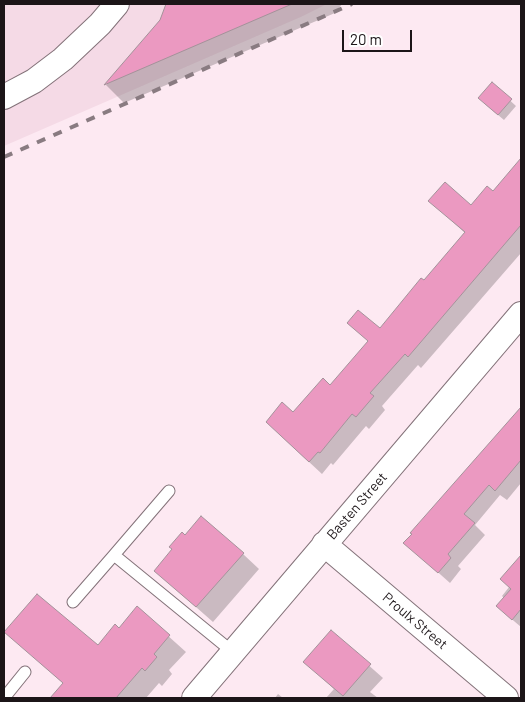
<!DOCTYPE html>
<html>
<head>
<meta charset="utf-8">
<style>
  body { margin:0 }
  #map { position:relative; width:525px; height:702px; overflow:hidden; background:#fde9f2; font-family:Barlow,sans-serif }
  canvas { display:block }
  .frame { position:absolute; inset:0; border:5px solid #1c1518; pointer-events:none }
  .scale { position:absolute; left:342px; top:30px; width:70px; height:22px; box-sizing:border-box; border:2px solid #1c1518; border-top:0; padding-left:6px; font-size:15px; line-height:18px; white-space:nowrap; color:#1c1518; -webkit-text-stroke:4px #fff; paint-order:stroke }
</style>
</head>
<body>
<div id="map">
<canvas width="525" height="702"></canvas>
<div class="frame"></div>
<div class="scale">20 m</div>
</div>
<script>
const context = document.querySelector('canvas').getContext('2d');
context.lineJoin = 'round';
function fillPath(path, color) {
  context.fillStyle = color;
  context.fill(path, 'evenodd');
}
function poly(rows) {
  const path = new Path2D();
  for (const r of rows) {
    path.moveTo(r[0], r[1]);
    for (let i = 2; i < r.length; i += 2) path.lineTo(r[i], r[i + 1]);
  }
  return path;
}
function strokePath(path, color, width, dash) {
  context.strokeStyle = color;
  context.lineWidth = width;
  context.lineCap = dash ? 'butt' : 'round';
  context.setLineDash(dash || []);
  context.stroke(path);
}
function drawText(font, color, halo, rows, align = 'center') {
  context.font = font + ' Barlow,sans-serif';
  context.lineWidth = 4;
  context.setLineDash([]);
  context.textBaseline = 'middle';
  context.strokeStyle = halo;
  context.fillStyle = color;
  for (const [text, x, y, turn = 0] of rows) {
    context.save();
    context.translate(x, y);
    context.rotate((+turn || 0) * Math.PI / 180);
    context.textAlign = isNaN(turn) ? turn : align;
    if (halo) context.strokeText(text, 0, 0);
    context.fillText(text, 0, 0);
    context.restore();
  }
}
fillPath(poly([
  [4,4,327,4,303,16,4,146]
]), '#f5dae6');
fillPath(poly([
  [167,4,342,4,335,13,124,103,106,85,161,21],
  [492,84,516,106,504,120,485,104],
  [521,160,521,253,421,368,418,365,382,406,385,410,369,429,366,426,333,465,331,463,322,474,280,435,293,413,331,386,369,342,349,323,380,330,424,282,465,233,430,201,471,206,493,193],
  [521,407,521,483,507,500,500,495,475,525,485,535,458,566,461,569,450,583,405,543],
  [185,537,243,554,259,569,213,622,155,571],
  [513,582,521,589,521,627,508,616,504,598,502,596],
  [137,608,186,652,169,670,172,674,162,686,159,683,146,698,52,698,64,684,6,632,98,647,119,629],
  [331,632,383,678,370,692,378,698,326,698,334,689,305,662],
  [278,694,283,698,275,698]
]), '#0003');
const building = poly([
  [166,4,292,4,104,85,160,20,166,4],
  [492,82,512,99,498,115,478,98,492,82],
  [521,158,521,225,408,357,405,354,370,393,374,396,356,417,352,414,320,453,318,452,309,462,266,422,282,402,293,412,323,378,330,385,368,341,347,323,358,310,380,328,421,278,424,280,465,232,428,201,445,182,471,205,487,186,493,191,521,158],
  [521,407,521,460,495,491,489,485,464,514,475,523,448,554,451,558,438,573,403,543,412,534,410,533,521,407],
  [201,516,244,553,196,607,154,571,172,549,169,547,182,532,185,535,201,516],
  [521,555,521,609,512,620,496,606,511,589,500,579,521,555],
  [37,594,98,645,115,624,119,628,137,606,170,635,154,654,157,657,145,671,142,668,116,698,50,698,63,683,4,632,37,594],
  [331,630,371,664,343,696,303,662,331,630]
]);
fillPath(building, '#eb99c1');
strokePath(building, '#a4929a', 1);
const lane = poly([
  [169,491,114,555,234,653],
  [73,602,114,555],
  [4,698,25,672]
]);
const street = poly([
  [4,97,34,81,63,59,100,24,117,4],
  [324,544,506,698],
  [194,698,521,314]
]);
strokePath(lane, '#837279', 13);
strokePath(street, '#837279', 26);
strokePath(lane, '#fff', 11);
strokePath(street, '#fff', 24);
strokePath(poly([
  [4,157,352,4]
]), '#897b81', 4, [9, 9]);
drawText('14px', '#1c1518', '#fff', [
  ["Basten Street",357,506,-49],
  ["Proulx Street",415,621,40]
]);
</script>
</body>
</html>
